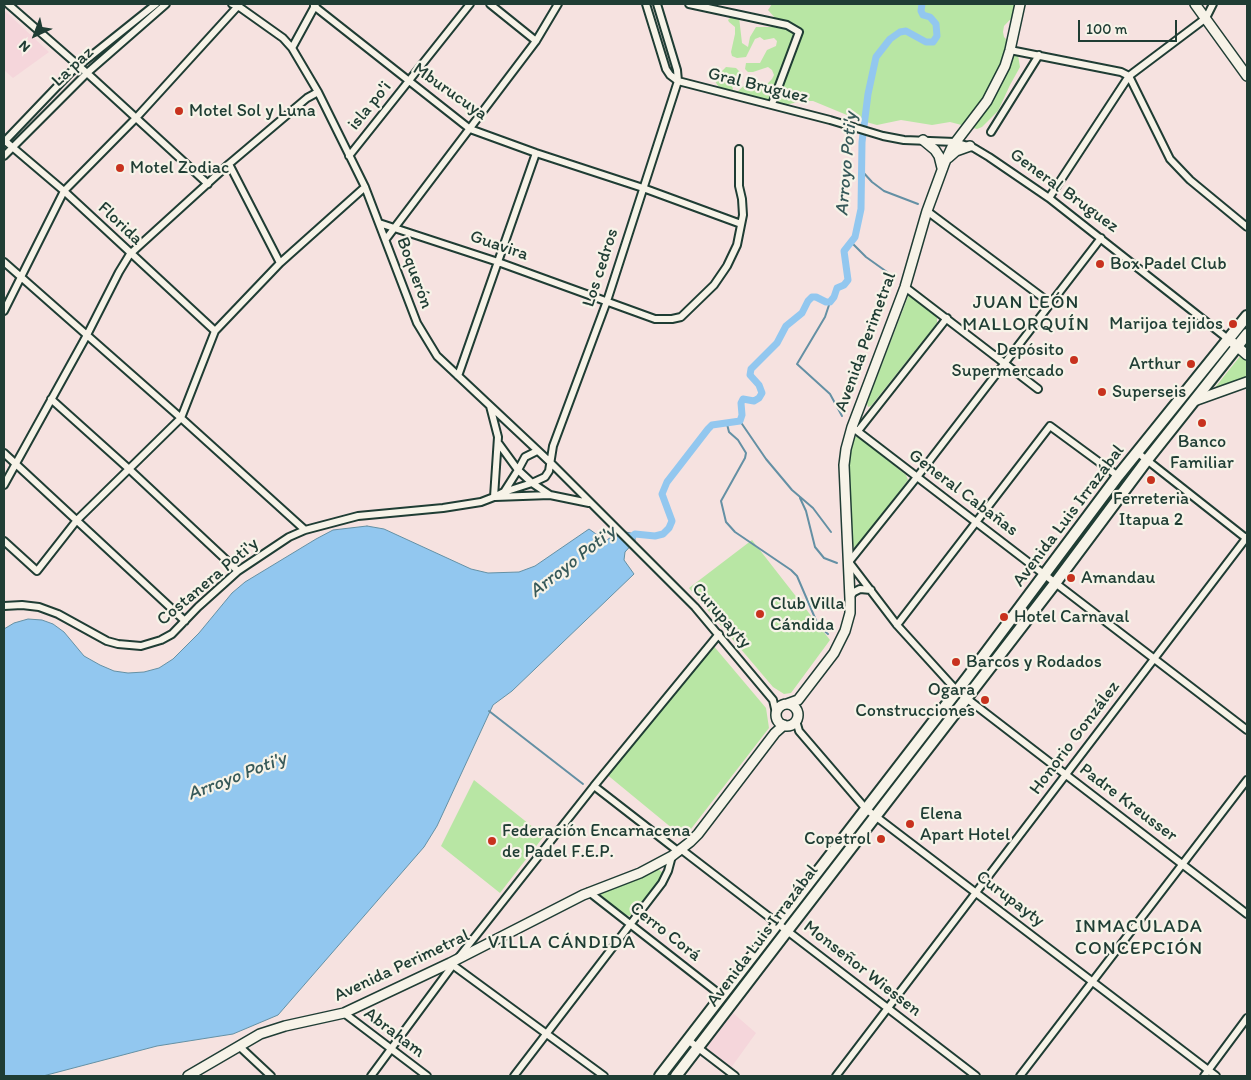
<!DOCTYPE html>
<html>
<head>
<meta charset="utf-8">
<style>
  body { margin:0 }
  #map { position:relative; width:1251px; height:1080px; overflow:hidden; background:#f6e2e0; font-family:Itim,sans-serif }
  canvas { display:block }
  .frame { position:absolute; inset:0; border:5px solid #1f3d34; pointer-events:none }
  .north { position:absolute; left:10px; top:10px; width:50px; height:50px; -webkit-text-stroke:4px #f7f3e8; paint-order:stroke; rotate:223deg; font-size:14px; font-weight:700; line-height:20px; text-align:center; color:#1f3d34 }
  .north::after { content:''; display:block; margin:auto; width:18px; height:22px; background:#1f3d34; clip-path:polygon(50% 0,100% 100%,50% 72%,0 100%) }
  .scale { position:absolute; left:1078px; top:20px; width:99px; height:22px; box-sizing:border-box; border:2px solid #1f3d34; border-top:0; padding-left:6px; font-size:15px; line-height:18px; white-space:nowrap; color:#1f3d34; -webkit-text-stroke:4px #f7f3e8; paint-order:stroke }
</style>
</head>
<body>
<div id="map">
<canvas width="1251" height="1080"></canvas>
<div class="frame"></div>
<div class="north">N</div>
<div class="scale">100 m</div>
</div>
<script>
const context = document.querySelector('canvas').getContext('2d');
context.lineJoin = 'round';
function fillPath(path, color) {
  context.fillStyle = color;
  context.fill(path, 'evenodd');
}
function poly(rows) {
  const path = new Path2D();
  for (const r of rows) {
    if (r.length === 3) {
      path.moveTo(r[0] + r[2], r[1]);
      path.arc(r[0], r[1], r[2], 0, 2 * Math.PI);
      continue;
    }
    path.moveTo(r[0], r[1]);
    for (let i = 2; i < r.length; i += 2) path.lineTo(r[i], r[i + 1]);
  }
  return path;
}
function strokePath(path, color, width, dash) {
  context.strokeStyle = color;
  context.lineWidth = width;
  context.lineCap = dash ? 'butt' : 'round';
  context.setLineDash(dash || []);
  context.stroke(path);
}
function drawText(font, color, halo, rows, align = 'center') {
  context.font = font + ' Itim,sans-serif';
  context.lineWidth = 4.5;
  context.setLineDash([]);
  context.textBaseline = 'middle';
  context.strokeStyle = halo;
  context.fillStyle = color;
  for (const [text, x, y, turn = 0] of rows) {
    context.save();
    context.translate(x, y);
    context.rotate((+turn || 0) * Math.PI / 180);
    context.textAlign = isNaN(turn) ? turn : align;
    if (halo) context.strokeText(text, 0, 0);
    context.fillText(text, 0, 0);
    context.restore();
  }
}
fillPath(poly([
  [4,10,49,52,13,78,4,70],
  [733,1013,756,1033,728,1072,702,1053]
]), '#f5d6db');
fillPath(poly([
  [772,4,1025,4,1004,26,1003,32,1004,37,1012,45,1018,55,1020,67,1010,85,998,111,982,127,977,129,950,122,932,125,901,120,877,125,859,120,813,101,802,101,781,106,725,92,718,86,715,81,716,77,726,67,736,68,740,72,739,77,732,85,733,90,738,91,746,84,765,86,772,79,774,75,772,70,768,67,753,72,748,72,745,69,746,63,760,63,767,50,776,46,777,41,774,38,764,40,760,37,755,39,746,57,737,58,732,56,731,52,735,34,735,27,729,22,728,20,732,16,739,17,742,43,748,47,750,37,756,27,772,27,778,25,783,21,775,18,768,10],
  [909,294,934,313,937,318,937,323,871,406,868,407,867,403],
  [1241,355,1247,360,1247,383,1205,400],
  [854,437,859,437,906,475,908,480,855,549,853,546,848,469,848,461],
  [752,540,830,640,791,693,784,694,773,687,689,588],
  [712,644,766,708,769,728,684,838,605,773],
  [474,780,544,836,500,893,441,846],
  [658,869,662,872,662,877,630,916,624,915,600,894,601,891,643,877]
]), '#b8e6a4');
const water = poly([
  [367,526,384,529,471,569,488,573,519,572,535,566,589,529,606,541,613,535,626,532,635,534,635,541,625,552,624,560,634,574,512,691,493,705,437,826,424,847,278,1015,233,1034,157,1046,43,1076,4,1076,4,629,14,623,28,619,42,620,53,624,64,632,84,656,100,665,114,671,128,673,144,672,159,668,173,659,199,633,232,593,245,582,316,539,333,530,367,526]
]);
fillPath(water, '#92c7ef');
strokePath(water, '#6490a4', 1);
strokePath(poly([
  [862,171,872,182,884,191,918,204],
  [851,242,866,257,894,277],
  [830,302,825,317,797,364,830,394,842,416],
  [740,421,766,459,792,490,813,508,831,532],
  [727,424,729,432,738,440,746,453,745,458,721,501,726,522,735,532,791,570,797,576,815,618,820,627,828,634],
  [800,498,806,511,815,547,824,558,837,563],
  [489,711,583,784]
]), '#6490a4', 2);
strokePath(poly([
  [628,540,635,534,655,536,663,534,669,528,672,521,662,494,667,482,708,429,712,425,740,421,742,415,741,403,743,399,754,401,759,398,762,393,759,385,750,375,751,369,777,343,786,326,802,313,808,301,812,297,816,297,826,302,830,302,834,297,837,288,844,285,848,280,844,251,855,237,861,209,862,142,868,94,876,57,890,39,900,32,906,31,926,42,933,42,937,36,936,24,930,17,923,15,921,11,922,4]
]), '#92c7ef', 7);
const minor = poly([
  [8,4,87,73,208,184],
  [232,4,238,6,283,38,292,48,318,92,365,187,417,323,437,356,551,463,695,607,773,700,776,713],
  [490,4,536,41],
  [646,4,666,69,670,75,678,81,830,120,883,136,904,140,955,142,974,148,989,157,1049,198,1228,339],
  [689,4,787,25,799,32,772,104],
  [314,6,470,129,536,153,643,188,741,224],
  [292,48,316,4],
  [1010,50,1121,72,1129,76,1170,159,1190,180,1247,227],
  [991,132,1039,55],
  [4,140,64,191,215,331],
  [4,142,71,72,156,4],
  [4,156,87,73,166,4],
  [349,156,470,4],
  [229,164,280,263],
  [1049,198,1129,76,1206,18,1213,4],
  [927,211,1050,303],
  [379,223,498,262,655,319,672,319,681,317,714,285,727,266,737,245,743,215,742,199,739,186,739,149],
  [1101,238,917,477,849,562,897,625,957,691,1247,914],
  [386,239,536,41,558,4],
  [4,262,181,418,305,530],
  [905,287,1038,389],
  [4,311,64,191,136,118,238,6],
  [458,376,536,153],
  [51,399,129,469,238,571],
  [490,406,498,437,494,497],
  [852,427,1247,730],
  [858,431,947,318],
  [499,444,518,470,532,483,550,495],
  [4,453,185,621],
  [1138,453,1247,539],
  [4,485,87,335,119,272,130,254,229,164,307,98,318,92],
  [504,492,518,470,525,457,537,451],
  [495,497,550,495,589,503],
  [4,541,37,571,77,520,181,418,215,331,280,263,365,187],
  [850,597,854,592,860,589,871,590],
  [4,606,22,605,39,607,58,614,107,641,118,644,141,646,161,640,172,634,198,607,238,571,289,537,305,530,358,516,443,508,481,502,494,497,504,492,532,483,545,477,549,471,553,446,607,301,678,81,677,70,657,4],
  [897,625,1050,426,1118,476],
  [797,717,797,724,799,731,866,809,1216,1076],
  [594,786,719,634],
  [682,850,976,1076],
  [589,892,722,996],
  [459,957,594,786,679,852],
  [450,963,604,1076],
  [344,1013,427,1076],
  [688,1040,735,1076],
  [239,1046,271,1076],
  [371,1076,453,965],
  [514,1076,662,883,668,871,672,856],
  [836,1076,1247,537],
  [1020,1076,1247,780],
  [1204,1076,1247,1018]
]);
const major = poly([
  [1195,4,1247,76],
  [923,140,935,150,939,156,942,168],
  [948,158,956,151,970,146],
  [1232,342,1247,355],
  [1194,401,1247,382],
  [787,704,798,700,834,653,845,631,850,613,850,599,844,465,846,449,852,427,905,287,927,211,945,162,952,147,987,101,1005,66,1010,50,1020,4],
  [787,715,11],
  [188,1076,260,1034,285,1026,344,1013,450,963,583,895,640,873,672,856,690,842,698,834,775,733,784,725]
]);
const highway = poly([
  [660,1076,967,678,1118,476,1247,316],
  [676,1076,787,931,1056,582,1147,460,1247,334]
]);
strokePath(minor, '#1f3d34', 10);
strokePath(major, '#1f3d34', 12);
strokePath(highway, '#1f3d34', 14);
strokePath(minor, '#f7f3e8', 6);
strokePath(major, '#f7f3e8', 9);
strokePath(highway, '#f7f3e8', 10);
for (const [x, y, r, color] of [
  [179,111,5,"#c8321e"],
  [120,168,5,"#c8321e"],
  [1100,264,5,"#c8321e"],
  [1233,324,5,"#c8321e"],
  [1074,360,5,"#c8321e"],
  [1191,364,5,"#c8321e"],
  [1102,392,5,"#c8321e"],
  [1202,423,5,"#c8321e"],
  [1151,480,5,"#c8321e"],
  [1071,578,5,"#c8321e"],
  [760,614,5,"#c8321e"],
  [1004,617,5,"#c8321e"],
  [956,662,5,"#c8321e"],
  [985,700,5,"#c8321e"],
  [910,824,5,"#c8321e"],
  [881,839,5,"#c8321e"],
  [492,841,5,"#c8321e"]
]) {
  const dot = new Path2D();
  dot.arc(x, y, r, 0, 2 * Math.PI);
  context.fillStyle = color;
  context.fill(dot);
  strokePath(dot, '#f7f3e8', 2);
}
drawText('18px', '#1f3d34', '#f7f3e8', [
  ["La paz",73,67,-43],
  ["Gral Bruguez",758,86,14],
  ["Mburucuya",450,92,35],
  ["isla po'i",370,106,-51],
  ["General Bruguez",1064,191,36],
  ["Florida",120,224,43],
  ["Guavira",499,246,19],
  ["Los cedros",601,268,-72],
  ["Boquerón",414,273,70],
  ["Avenida Perimetral",866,342,-70],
  ["General Cabañas",963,493,37],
  ["Avenida Luis Irrazábal",1069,516,-53],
  ["Costanera Poti'y",208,582,-40],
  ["Curupayty",721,616,49],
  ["Honorio González",1075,738,-53],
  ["Padre Kreusser",1128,803,37],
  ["Curupayty",1010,899,37],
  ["Cerro Corá",665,932,38],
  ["Avenida Luis Irrazábal",763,936,-53],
  ["Avenida Perimetral",402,966,-25],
  ["Monseñor Wiessen",862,969,38],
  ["Abraham",394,1033,37]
]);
drawText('18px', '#1f3d34', '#f7f3e8', [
  ["Motel Sol y Luna",189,111],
  ["Motel Zodiac",130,168],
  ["Box Padel Club",1110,264],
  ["Marijoa tejidos",1223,324,"right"],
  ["Depósito",1064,350,"right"],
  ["Supermercado",1064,371,"right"],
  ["Arthur",1181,364,"right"],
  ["Superseis",1112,392],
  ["Banco",1202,442,"center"],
  ["Familiar",1202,463,"center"],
  ["Ferreteria",1151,499,"center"],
  ["Itapua 2",1151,520,"center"],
  ["Amandau",1081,578],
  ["Club Villa",770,604],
  ["Cándida",770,625],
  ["Hotel Carnaval",1014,617],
  ["Barcos y Rodados",966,662],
  ["Ogara",975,690,"right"],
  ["Construcciones",975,711,"right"],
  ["Elena",920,814],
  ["Apart Hotel",920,835],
  ["Federación Encarnacena",502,831],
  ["de Padel F.E.P.",502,852],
  ["Copetrol",871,839,"right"]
], 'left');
drawText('italic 19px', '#365959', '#f7f3e8', [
  ["Arroyo Poti'y",847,164,-85],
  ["Arroyo Poti'y",573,562,-38],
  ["Arroyo Poti'y",237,777,-21]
]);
context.letterSpacing = '1px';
drawText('19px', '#1f3d34', '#f7f3e8', [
  ["JUAN LEÓN",1026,303],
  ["MALLORQUÍN",1026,325],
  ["INMACULADA",1139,927],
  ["CONCEPCIÓN",1139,949],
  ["VILLA CÁNDIDA",562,943]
]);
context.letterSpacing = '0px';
</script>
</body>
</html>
